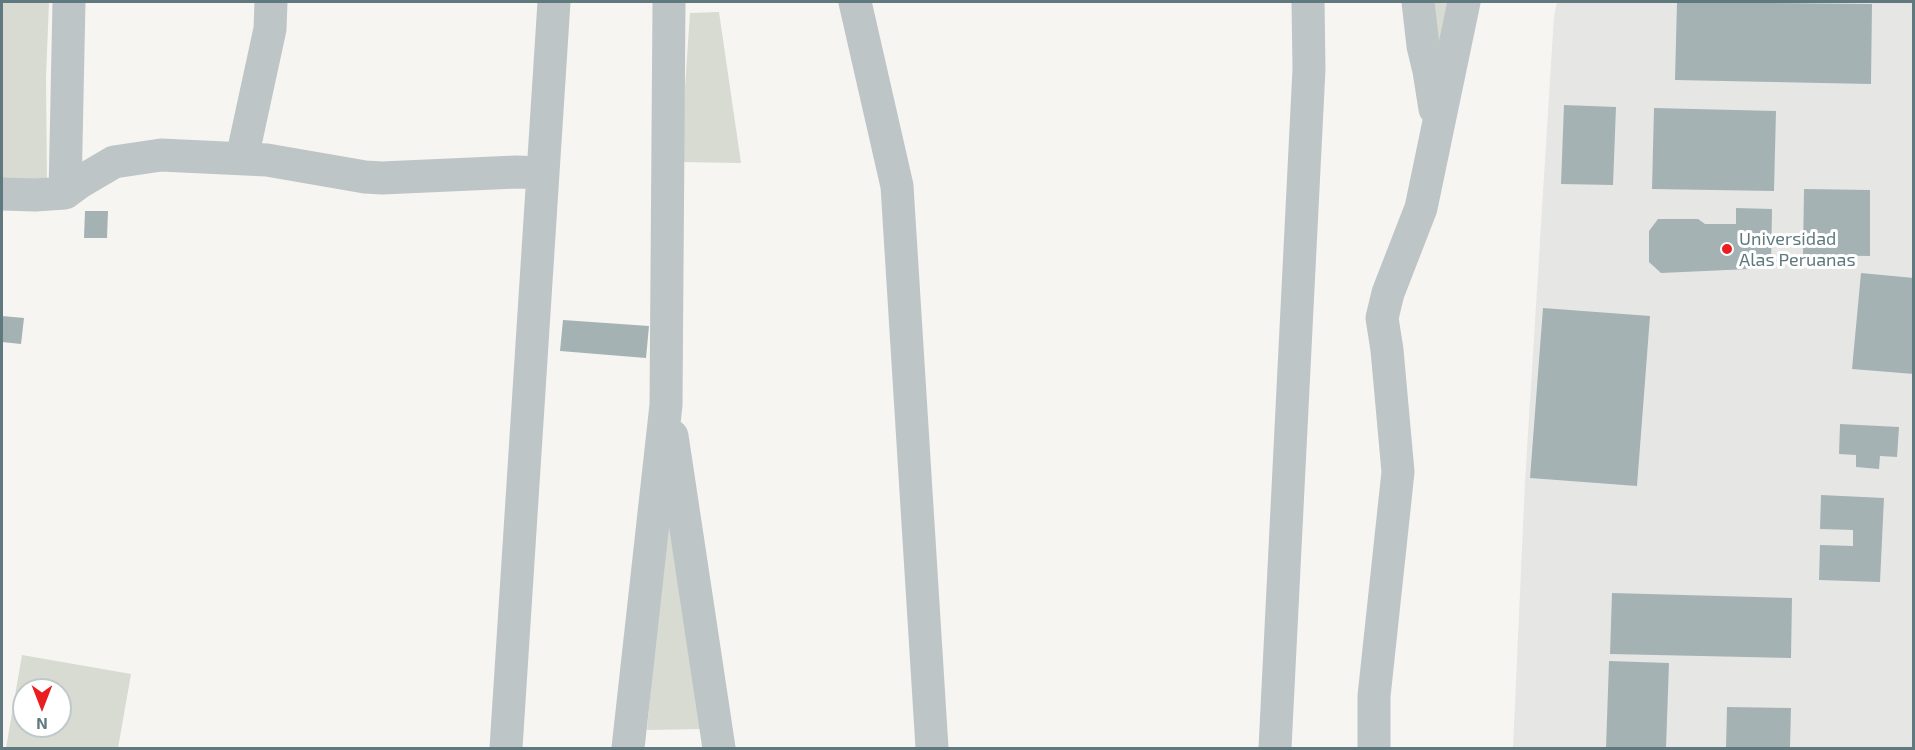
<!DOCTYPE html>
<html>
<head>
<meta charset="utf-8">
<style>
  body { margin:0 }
  #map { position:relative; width:1915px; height:750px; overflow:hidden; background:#f6f5f2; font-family:"Exo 2",sans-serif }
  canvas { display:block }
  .frame { position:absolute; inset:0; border:3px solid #5f797e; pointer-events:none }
  .north { position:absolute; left:12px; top:678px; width:60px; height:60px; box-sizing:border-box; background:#fff; border:2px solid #bfc9cb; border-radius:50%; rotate:180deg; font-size:16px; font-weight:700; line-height:24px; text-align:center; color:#5f797e }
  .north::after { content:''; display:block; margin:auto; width:21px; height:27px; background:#ea1d20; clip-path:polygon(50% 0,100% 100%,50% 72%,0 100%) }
</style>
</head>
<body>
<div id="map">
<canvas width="1915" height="750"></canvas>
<div class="frame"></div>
<div class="north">N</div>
</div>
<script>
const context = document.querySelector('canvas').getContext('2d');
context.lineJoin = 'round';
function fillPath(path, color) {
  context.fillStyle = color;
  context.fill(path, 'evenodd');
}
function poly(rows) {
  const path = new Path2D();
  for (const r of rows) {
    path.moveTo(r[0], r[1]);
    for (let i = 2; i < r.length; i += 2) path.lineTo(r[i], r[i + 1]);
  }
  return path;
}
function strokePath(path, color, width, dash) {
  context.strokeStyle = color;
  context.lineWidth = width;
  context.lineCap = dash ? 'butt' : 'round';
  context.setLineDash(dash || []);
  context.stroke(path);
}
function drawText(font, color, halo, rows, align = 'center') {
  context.font = font + ' "Exo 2",sans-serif';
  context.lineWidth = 6;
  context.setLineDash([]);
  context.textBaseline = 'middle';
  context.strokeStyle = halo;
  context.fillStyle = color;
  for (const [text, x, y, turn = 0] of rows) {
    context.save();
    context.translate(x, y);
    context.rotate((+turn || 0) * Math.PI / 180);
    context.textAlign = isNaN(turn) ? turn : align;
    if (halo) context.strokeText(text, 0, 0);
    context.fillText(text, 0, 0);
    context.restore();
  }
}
fillPath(poly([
  [1557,2,1913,2,1913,748,1513,748,1525,481,1554,16]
]), '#e6e7e5');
fillPath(poly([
  [2,2,49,2,46,77,47,187,2,184],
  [1432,2,1449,2,1441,40,1431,40],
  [719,12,741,163,680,162,690,13],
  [670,478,702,729,647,730],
  [22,655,131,674,118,748,6,748],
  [24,690,60,690,60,726,24,726]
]), '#d7dbd1');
fillPath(poly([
  [1677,2,1872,4,1871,84,1675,80],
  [1564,105,1616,107,1613,185,1561,184],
  [1654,108,1776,111,1774,191,1652,189],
  [1804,189,1870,190,1870,256,1803,255],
  [1736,208,1772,209,1771,268,1661,273,1649,262,1649,231,1658,219,1698,219,1705,224,1736,224],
  [85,211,108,211,107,238,84,238],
  [1861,273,1914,278,1914,374,1852,369],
  [1543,308,1650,316,1637,486,1530,478],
  [2,316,24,318,21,344,2,342],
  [563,320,649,326,646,358,560,351],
  [1840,424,1899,427,1897,457,1880,456,1879,469,1856,467,1856,455,1839,454],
  [1821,495,1884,498,1880,582,1819,580,1820,545,1853,546,1853,530,1820,529],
  [1612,593,1792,598,1791,658,1610,654],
  [1609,661,1669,663,1666,748,1606,748],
  [1727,707,1791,708,1790,748,1726,748]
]), '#a5b2b4');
strokePath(poly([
  [855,2,897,186,932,748],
  [1418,2,1423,46,1429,71,1435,109],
  [242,158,270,29,271,2],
  [65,193,69,2],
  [2,194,35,195,65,193,80,182,114,162,161,155,267,160,365,177,382,178,516,172,543,173],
  [672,436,719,748],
  [506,748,554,2],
  [628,748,666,405,669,2],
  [1275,748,1309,69,1308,2],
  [1374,748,1374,696,1398,472,1387,350,1382,318,1388,293,1421,208,1464,2]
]), '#bec5c7', 33);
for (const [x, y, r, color] of [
  [1727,249,6,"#ea1d20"]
]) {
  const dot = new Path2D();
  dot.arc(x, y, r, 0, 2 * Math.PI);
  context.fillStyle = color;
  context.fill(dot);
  strokePath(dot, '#fff', 2);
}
drawText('18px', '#5f797e', '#fff', [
  ["Universidad",1739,239],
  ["Alas Peruanas",1739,260]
], 'left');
</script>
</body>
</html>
